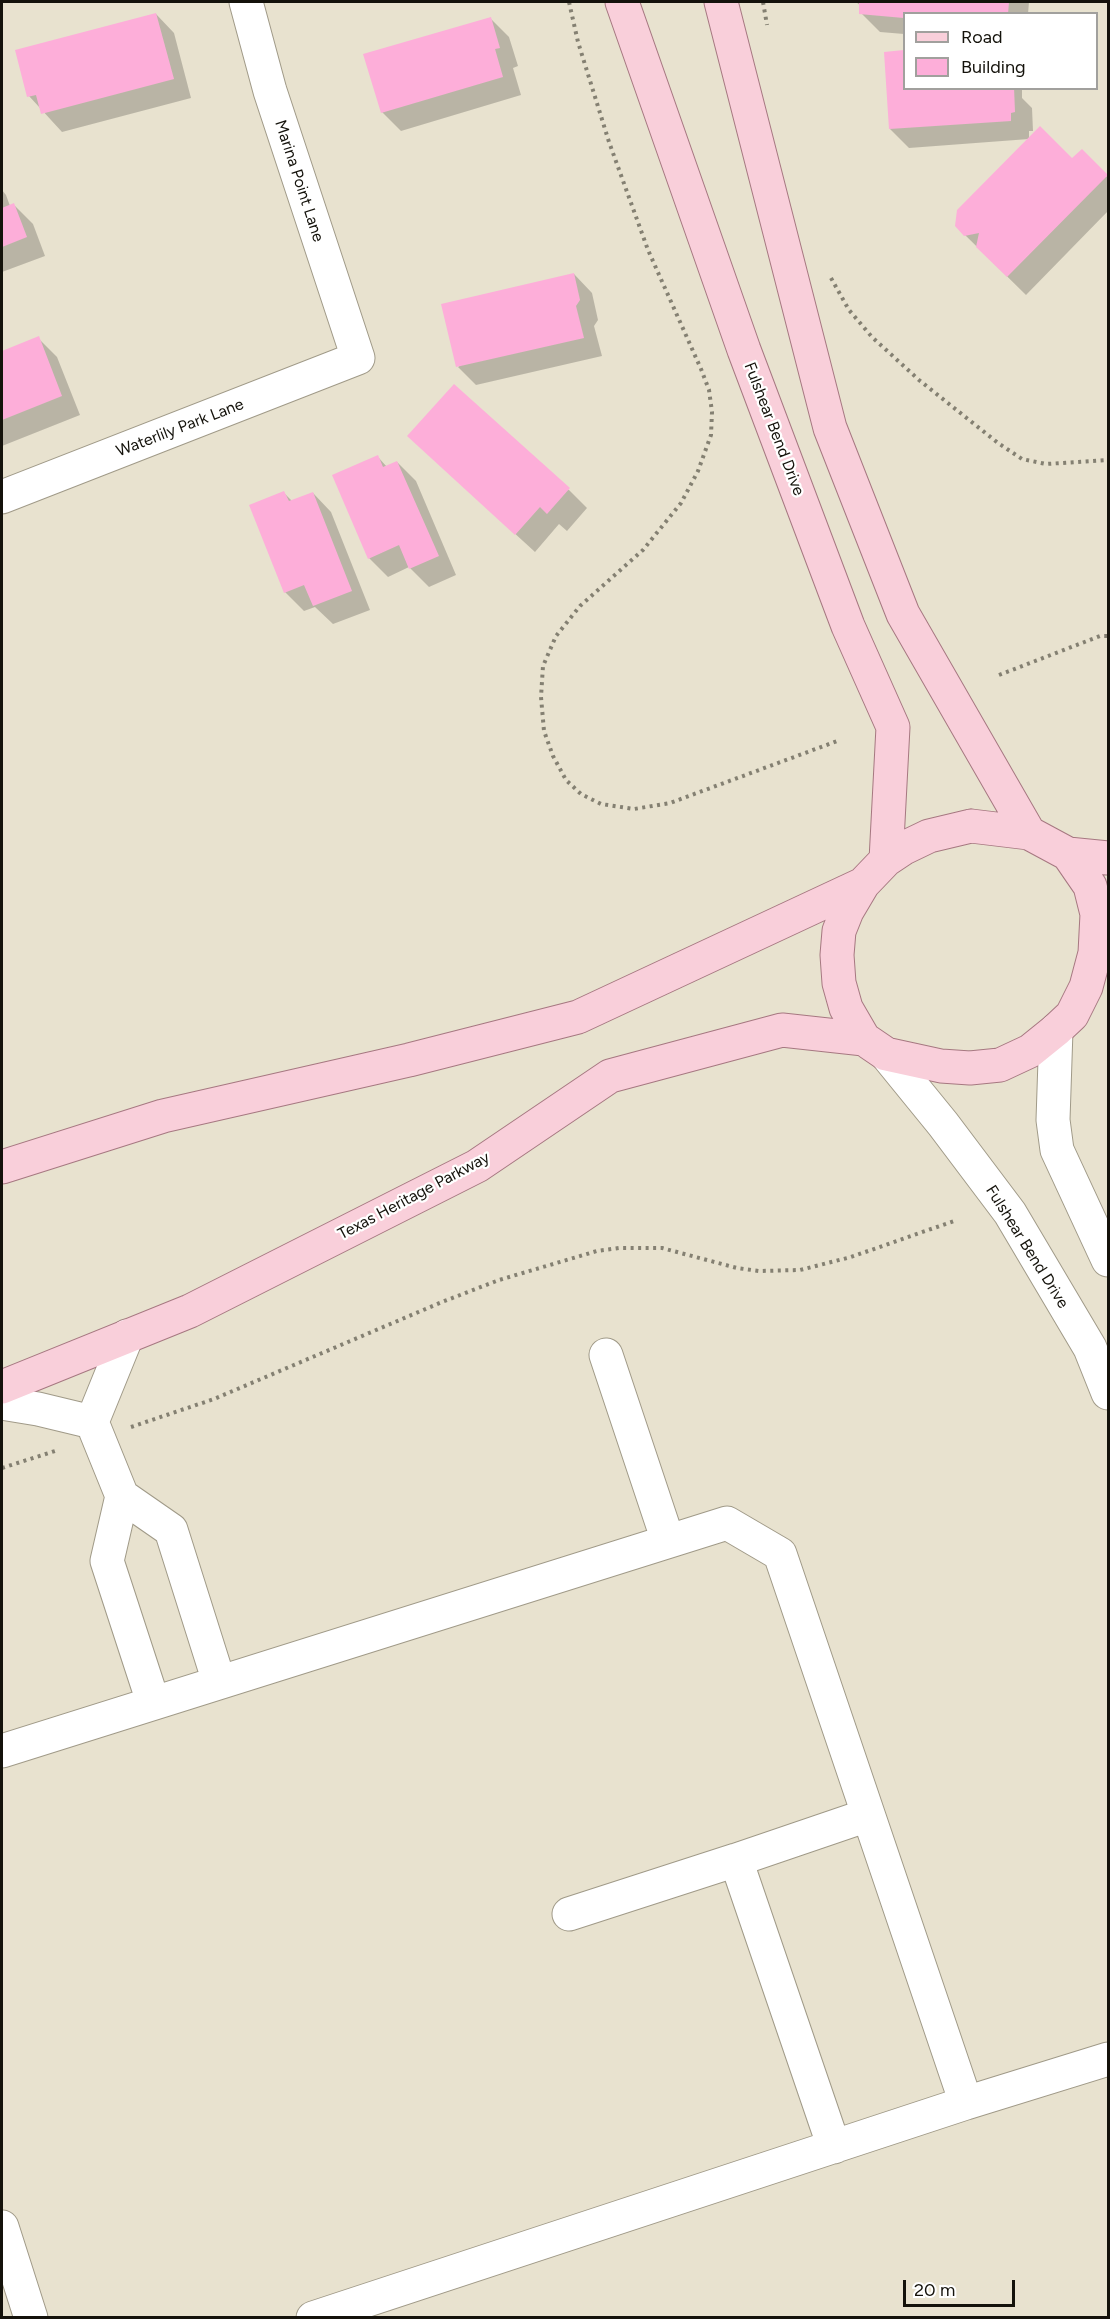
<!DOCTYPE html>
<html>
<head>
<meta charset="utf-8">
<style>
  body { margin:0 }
  #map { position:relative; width:1110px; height:2319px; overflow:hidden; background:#e8e2cf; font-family:Figtree,sans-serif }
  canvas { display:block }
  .frame { position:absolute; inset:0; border:3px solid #14120b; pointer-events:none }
  .legend { position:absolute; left:903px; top:12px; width:195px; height:78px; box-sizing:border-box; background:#fff; border:2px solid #a1a09d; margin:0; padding:8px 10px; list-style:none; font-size:18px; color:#14120b }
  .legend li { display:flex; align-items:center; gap:12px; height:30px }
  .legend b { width:30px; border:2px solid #a1a09d }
  .scale { position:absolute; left:903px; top:2280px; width:112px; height:27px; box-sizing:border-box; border:3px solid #14120b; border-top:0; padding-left:8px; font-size:18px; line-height:21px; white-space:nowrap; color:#14120b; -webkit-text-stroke:4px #fff; paint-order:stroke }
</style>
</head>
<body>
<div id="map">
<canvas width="1110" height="2319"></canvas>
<div class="frame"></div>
<ul class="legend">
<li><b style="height:8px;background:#f9cfda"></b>Road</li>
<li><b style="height:16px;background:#fdaed9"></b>Building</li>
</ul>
<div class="scale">20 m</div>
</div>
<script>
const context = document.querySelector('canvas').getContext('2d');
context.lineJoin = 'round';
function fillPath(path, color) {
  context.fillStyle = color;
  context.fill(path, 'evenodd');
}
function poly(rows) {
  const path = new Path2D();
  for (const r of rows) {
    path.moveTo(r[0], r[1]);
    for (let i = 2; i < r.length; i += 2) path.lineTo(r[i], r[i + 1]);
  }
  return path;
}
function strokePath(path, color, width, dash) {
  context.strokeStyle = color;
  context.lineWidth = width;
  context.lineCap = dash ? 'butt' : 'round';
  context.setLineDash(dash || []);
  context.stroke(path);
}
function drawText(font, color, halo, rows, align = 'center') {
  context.font = font + ' Figtree,sans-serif';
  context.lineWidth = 4.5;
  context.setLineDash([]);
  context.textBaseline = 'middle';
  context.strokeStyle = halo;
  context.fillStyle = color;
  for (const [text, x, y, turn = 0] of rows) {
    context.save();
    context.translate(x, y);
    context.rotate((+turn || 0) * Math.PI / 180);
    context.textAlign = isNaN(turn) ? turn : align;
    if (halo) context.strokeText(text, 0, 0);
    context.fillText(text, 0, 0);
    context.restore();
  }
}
fillPath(poly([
  [856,2,1029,2,1028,14,904,14,904,34,880,32,861,13,861,6],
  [156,14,174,33,191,98,62,132,29,96],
  [490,18,509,37,518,66,513,68,521,95,401,131,382,112],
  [904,52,904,88,1022,88,1022,98,1032,108,1033,131,1029,131,1029,139,909,148,890,129,885,53],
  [1082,151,1108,178,1108,211,1026,295,965,235,1072,160],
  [2,190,6,195,10,206,14,205,33,224,45,256,2,272],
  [574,274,592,293,598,320,594,326,602,356,476,385,458,367],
  [38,338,57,357,80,415,2,446,2,353],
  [428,454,569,490,587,508,567,531,559,524,535,552],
  [378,457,387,467,397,462,416,481,456,575,429,587,409,567,388,577,369,558],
  [284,493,292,501,313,493,331,512,370,610,333,624,315,607,304,611,285,592]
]), '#0003');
fillPath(poly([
  [856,2,1009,2,1008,14,904,14,904,18,859,14,859,3],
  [156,13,174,79,41,114,36,95,27,97,15,50],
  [491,17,500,48,495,49,503,77,381,113,363,54],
  [904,50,904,88,1014,88,1015,112,1011,113,1011,121,889,129,884,52],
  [1040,126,1072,158,1082,149,1108,175,1007,277,976,247,979,233,964,236,955,226,957,210],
  [14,203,27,237,2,247,2,208],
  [574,273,580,300,576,306,584,338,456,367,441,304],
  [39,336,62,396,2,420,2,351],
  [454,384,570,488,547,514,540,507,515,535,407,436],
  [378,455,383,467,397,461,439,556,409,569,399,545,368,559,332,475],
  [284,491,289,501,313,492,352,591,313,606,304,585,284,593,249,505]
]), '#fdaed9');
const minor = poly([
  [2,497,358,358,270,91,246,2],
  [1056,1030,1053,1120,1057,1150,1108,1260],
  [886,1054,943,1124,1010,1213,1090,1348,1108,1393],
  [127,1336,92,1422,122,1496,171,1530,219,1682],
  [606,1355,668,1541],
  [2,1403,38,1409,92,1422],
  [122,1496,107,1561,153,1702],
  [2,1751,727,1523,780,1554,966,2103,1108,2059],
  [569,1914,736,1860],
  [834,2147,736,1860,868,1815],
  [2,2227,31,2318],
  [313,2318,966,2103]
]);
const major = poly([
  [622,2,744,350,848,626,893,727,886,860],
  [721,2,830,428,903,614,1029,833],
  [971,826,1029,833,1068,854,1090,886,1097,914,1095,953,1086,987,1072,1015,1056,1030,1030,1051,1000,1065,970,1068,941,1066,886,1054,864,1039,846,1008,839,983,837,955,839,931,847,911,863,884,886,860,904,848,929,836,971,826],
  [1068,854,1108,858],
  [2,1167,163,1116,409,1060,578,1017,863,884],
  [2,1387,190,1311,477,1166,610,1076,782,1030,864,1039]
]);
strokePath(minor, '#a09a88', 35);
strokePath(major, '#a67881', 35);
strokePath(poly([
  [569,2,578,42,609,142,648,250,701,369,709,390,712,412,711,435,698,471,681,503,643,550,580,606,556,636,543,666,541,697,544,731,553,756,566,780,581,794,601,804,634,809,670,803,840,740],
  [763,2,767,25],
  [831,278,849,310,872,337,919,380,998,443,1022,459,1046,464,1108,460],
  [999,675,1100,636,1108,636],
  [131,1427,214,1399,442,1302,499,1280,597,1251,619,1248,662,1248,737,1268,759,1271,800,1270,851,1257,954,1221],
  [2,1468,55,1451]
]), '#848072', 4, [3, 4.5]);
strokePath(minor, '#fff', 33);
strokePath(major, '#f9cfda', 33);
drawText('16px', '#14120b', '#fff', [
  ["Marina Point Lane",299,181,72],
  ["Waterlily Park Lane",180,428,-21],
  ["Fulshear Bend Drive",774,429,69],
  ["Texas Heritage Parkway",414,1196,-28],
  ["Fulshear Bend Drive",1027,1247,58]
]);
</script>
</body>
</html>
